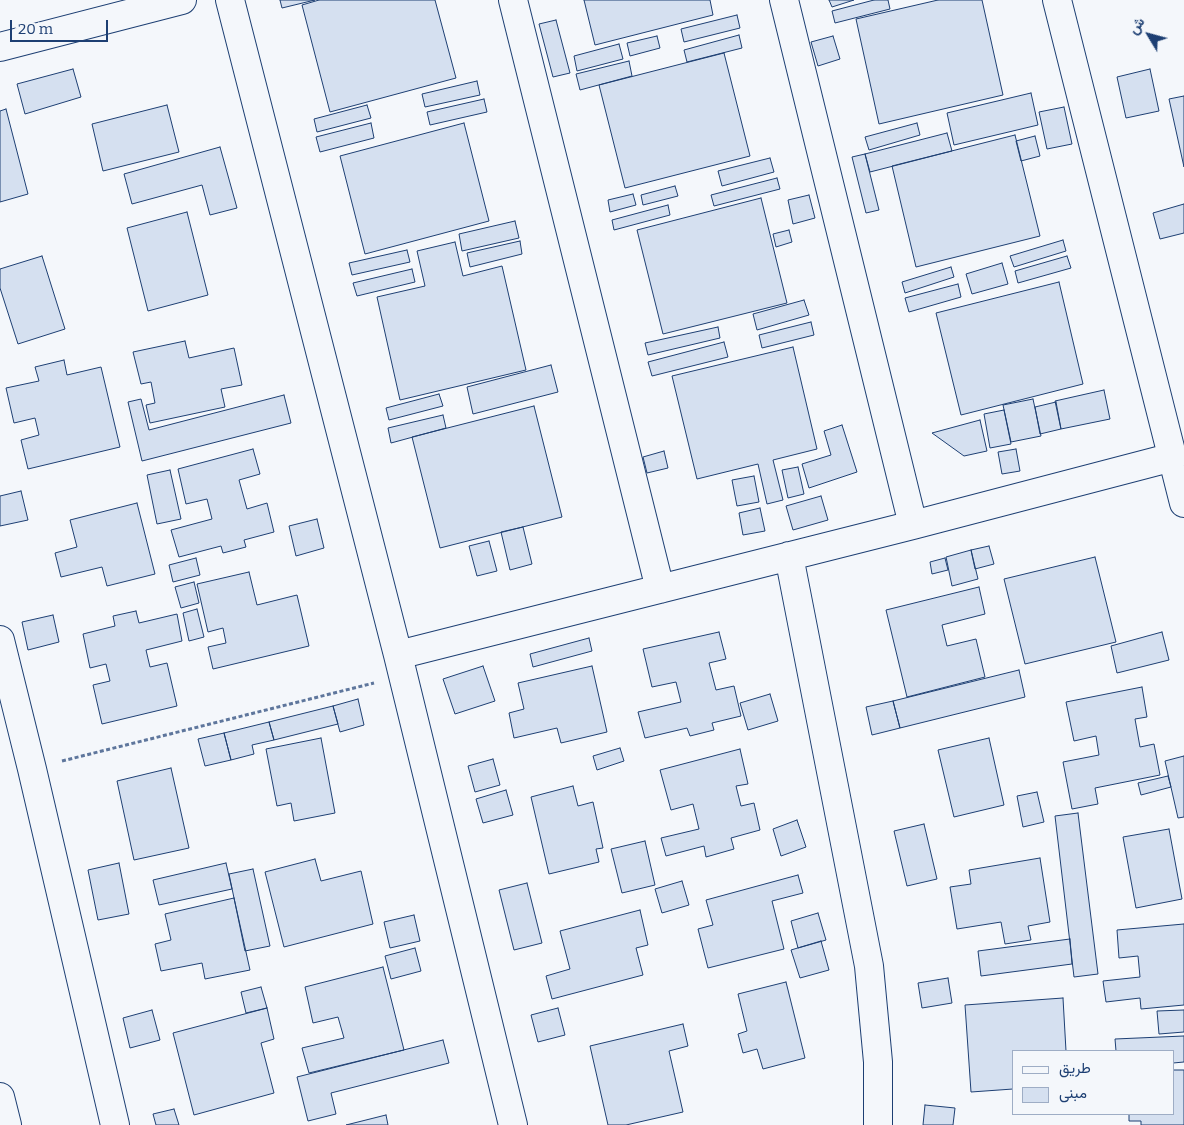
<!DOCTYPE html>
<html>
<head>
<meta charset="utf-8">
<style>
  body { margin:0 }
  #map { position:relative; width:1184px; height:1125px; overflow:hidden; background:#f4f7fb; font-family:Bitter,Vazirmatn,serif }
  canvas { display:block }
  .legend { position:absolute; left:1012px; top:1050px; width:162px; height:65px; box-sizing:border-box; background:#f4f7fb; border:1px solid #9eadc5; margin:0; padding:6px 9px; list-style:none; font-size:15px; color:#1d3f73 }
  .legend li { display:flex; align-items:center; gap:10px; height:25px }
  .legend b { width:25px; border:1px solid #9eadc5 }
  .north { position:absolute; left:1124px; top:10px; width:50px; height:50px; -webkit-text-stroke:4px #f4f7fb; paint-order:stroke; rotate:307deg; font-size:14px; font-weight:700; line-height:20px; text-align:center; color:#1d3f73 }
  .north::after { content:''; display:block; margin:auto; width:18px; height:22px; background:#1d3f73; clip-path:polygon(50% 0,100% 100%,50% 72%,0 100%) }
  .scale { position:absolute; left:10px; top:20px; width:98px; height:22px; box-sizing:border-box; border:2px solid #1d3f73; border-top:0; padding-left:6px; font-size:15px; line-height:18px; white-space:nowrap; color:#1d3f73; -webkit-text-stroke:4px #f4f7fb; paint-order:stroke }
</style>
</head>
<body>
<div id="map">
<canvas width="1184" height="1125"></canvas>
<ul class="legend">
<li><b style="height:6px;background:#f4f7fb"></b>طريق</li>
<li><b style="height:14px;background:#d5e0f0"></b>مبنى</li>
</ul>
<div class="north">ش</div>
<div class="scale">20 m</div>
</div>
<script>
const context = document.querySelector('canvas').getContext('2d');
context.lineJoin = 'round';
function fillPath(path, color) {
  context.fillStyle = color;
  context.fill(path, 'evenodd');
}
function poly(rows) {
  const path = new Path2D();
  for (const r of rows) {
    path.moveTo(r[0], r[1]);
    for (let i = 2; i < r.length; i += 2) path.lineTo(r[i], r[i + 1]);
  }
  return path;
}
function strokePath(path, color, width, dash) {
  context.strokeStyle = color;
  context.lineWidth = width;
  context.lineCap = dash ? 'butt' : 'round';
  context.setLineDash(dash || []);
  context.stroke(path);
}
const building = poly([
  [280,0,315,0,282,8,280,0],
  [319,0,435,0,456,78,330,112,302,5,319,0],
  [584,0,710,0,713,15,595,45,584,0],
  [829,0,854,0,832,7,829,0],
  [874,0,888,0,890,9,835,23,832,11,874,0],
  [938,0,982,0,1003,95,879,124,856,19,938,0],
  [737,15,740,28,684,42,681,29,737,15],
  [556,20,570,73,553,77,539,24,556,20],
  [739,35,742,48,687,62,684,50,739,35],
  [657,36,660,48,630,56,627,43,657,36],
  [833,36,840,59,818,66,811,42,833,36],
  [619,44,623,59,577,71,574,56,619,44],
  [724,53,750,156,625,188,599,85,724,53],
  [629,61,632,76,580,90,576,74,629,61],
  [73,69,81,97,25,114,17,84,73,69],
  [1150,69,1159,111,1126,118,1117,77,1150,69],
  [477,81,480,95,425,107,422,94,477,81],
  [1031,93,1038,125,954,145,947,113,1031,93],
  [1184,96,1184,167,1169,99,1184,96],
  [484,99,487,112,430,125,427,112,484,99],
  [167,105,179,152,103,171,92,124,167,105],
  [367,105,371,118,317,132,314,119,367,105],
  [1064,107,1072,144,1047,149,1039,112,1064,107],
  [6,109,28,194,0,202,0,111,6,109],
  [371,123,374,138,320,152,316,137,371,123],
  [464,123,489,221,365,254,340,156,464,123],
  [917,123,920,135,869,150,865,137,917,123],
  [947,133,952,151,870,172,865,154,947,133],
  [1015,135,1040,236,916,267,892,166,1015,135],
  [1035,136,1040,156,1021,161,1016,141,1035,136],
  [220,147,237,208,210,215,202,185,132,204,124,174,220,147],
  [865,154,879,210,866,213,852,157,865,154],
  [770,158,774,172,722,186,718,171,770,158],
  [777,178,780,189,714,206,711,195,777,178],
  [675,186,678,196,643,205,641,195,675,186],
  [633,194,636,205,610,212,608,200,633,194],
  [809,195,815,218,793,224,788,200,809,195],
  [761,198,787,303,663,334,637,230,761,198],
  [1184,204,1184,233,1160,239,1153,213,1184,204],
  [668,205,670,215,614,230,612,220,668,205],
  [187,212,208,295,148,311,127,228,187,212],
  [515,221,519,238,462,251,459,234,515,221],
  [789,230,792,242,776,247,773,234,789,230],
  [1063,240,1066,251,1014,267,1010,256,1063,240],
  [520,241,522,254,470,267,467,253,520,241],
  [455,242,463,276,502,266,526,370,400,400,377,297,425,286,417,251,455,242],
  [407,250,410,262,352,275,349,263,407,250],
  [42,256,65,329,18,344,0,288,0,269,42,256],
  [1067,256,1071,268,1018,283,1015,271,1067,256],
  [1002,263,1008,284,972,294,966,274,1002,263],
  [951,267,954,277,905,293,902,282,951,267],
  [412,269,415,282,357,296,353,283,412,269],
  [1059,282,1083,384,961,415,936,313,1059,282],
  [958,284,961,297,909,312,905,298,958,284],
  [804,300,809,315,757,330,753,314,804,300],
  [811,322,814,335,762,348,759,335,811,322],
  [718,327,720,338,648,355,645,343,718,327],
  [185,341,189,358,234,348,242,385,221,389,225,407,150,423,146,405,155,403,151,382,141,384,133,352,185,341],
  [724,342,728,357,652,376,648,362,724,342],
  [793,347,817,449,773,460,783,500,767,504,758,464,697,479,672,376,793,347],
  [64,360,67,375,101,367,120,447,28,469,21,440,39,435,35,418,14,423,6,388,39,381,35,367,64,360],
  [551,365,558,392,473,414,467,387,551,365],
  [1104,390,1110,419,1061,429,1055,401,1104,390],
  [439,394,443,406,389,420,386,408,439,394],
  [284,395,291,423,142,461,128,402,141,399,149,430,284,395],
  [1033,399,1041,436,1011,442,1003,405,1033,399],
  [1056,402,1061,429,1040,434,1035,407,1056,402],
  [534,406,562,517,440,548,412,437,534,406],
  [1004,410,1011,444,990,448,984,414,1004,410],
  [443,415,446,428,391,443,388,428,443,415],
  [980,420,987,451,964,456,932,433,980,420],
  [842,425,857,472,809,488,802,464,831,455,824,431,842,425],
  [253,449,260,474,239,480,247,509,267,503,274,532,244,540,246,547,223,553,221,546,179,557,171,530,212,519,207,499,186,504,178,469,253,449],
  [1016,449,1020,471,1002,474,998,452,1016,449],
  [664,451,668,468,647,473,643,457,664,451],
  [798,467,804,494,788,498,782,470,798,467],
  [170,470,181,519,157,524,147,475,170,470],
  [754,476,759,502,737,506,732,480,754,476],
  [21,491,28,520,0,526,0,496,21,491],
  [821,496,828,520,793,530,786,506,821,496],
  [137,503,155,574,107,586,102,567,61,577,55,553,77,547,70,520,137,503],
  [760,508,765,531,743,535,739,513,760,508],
  [317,519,324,548,296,556,289,526,317,519],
  [523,527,532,564,510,570,501,532,523,527],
  [489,541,497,571,477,576,469,546,489,541],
  [989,546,994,564,975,569,971,550,989,546],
  [971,550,978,579,952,586,946,557,971,550],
  [1095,557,1116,642,1025,664,1004,579,1095,557],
  [196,558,200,575,173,582,169,565,196,558],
  [945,558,948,570,932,574,930,562,945,558],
  [249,572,257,605,297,595,309,646,213,669,208,647,226,643,223,628,208,632,197,584,249,572],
  [194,582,199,603,181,608,175,587,194,582],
  [979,587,985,614,942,625,947,646,976,639,985,677,907,697,886,610,979,587],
  [197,609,204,637,189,641,183,613,197,609],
  [136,611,139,623,177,614,182,641,146,650,150,667,167,663,177,706,102,724,93,685,110,681,106,664,90,668,83,634,115,626,113,616,136,611],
  [53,615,59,642,28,650,22,622,53,615],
  [719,632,726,659,709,663,716,690,734,686,741,716,712,723,714,730,690,736,687,728,645,738,638,712,681,702,676,682,652,687,643,649,719,632],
  [1162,632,1169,660,1117,673,1111,646,1162,632],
  [589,638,592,651,533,667,530,654,589,638],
  [483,666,495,701,455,714,443,679,483,666],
  [592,666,607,732,561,743,557,728,514,738,509,713,524,709,518,683,592,666],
  [1019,670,1025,697,900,728,893,701,1019,670],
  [1142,687,1147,717,1135,719,1140,747,1154,744,1160,775,1095,788,1098,804,1072,809,1063,762,1099,755,1096,736,1074,741,1066,702,1142,687],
  [770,694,778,721,748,730,740,703,770,694],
  [358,699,364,725,340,732,333,706,358,699],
  [893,701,900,728,872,735,866,707,893,701],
  [333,706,338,724,274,740,269,722,333,706],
  [269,722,274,740,252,745,254,754,231,760,224,733,269,722],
  [224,733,231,760,205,766,198,739,224,733],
  [321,738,335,813,294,821,291,803,277,806,266,749,321,738],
  [989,738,1004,805,954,817,938,750,989,738],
  [620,748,624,761,597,770,593,756,620,748],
  [740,749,748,784,736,786,741,806,754,803,760,830,731,838,734,849,706,857,704,846,666,856,661,838,699,829,693,804,671,810,660,770,740,749],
  [1184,756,1184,817,1178,818,1165,761,1184,756],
  [493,759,500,785,475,792,468,766,493,759],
  [171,768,189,848,134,860,117,781,171,768],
  [1168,776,1171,787,1141,795,1138,783,1168,776],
  [573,786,578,806,593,802,603,848,596,849,599,862,549,874,531,797,573,786],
  [506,790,513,815,483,823,476,799,506,790],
  [1037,792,1044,822,1023,827,1017,796,1037,792],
  [1078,813,1098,974,1074,977,1055,816,1078,813],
  [797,820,806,847,781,856,773,829,797,820],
  [924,824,937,879,907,886,894,831,924,824],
  [1169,829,1182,899,1136,908,1123,837,1169,829],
  [645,841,655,885,622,893,611,849,645,841],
  [1040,858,1050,922,1028,926,1031,940,1005,944,1001,922,957,929,950,887,971,884,969,870,1040,858],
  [315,859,321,881,361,871,373,924,284,947,265,872,315,859],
  [119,863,129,914,98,920,88,870,119,863],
  [226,863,232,889,159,905,153,880,226,863],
  [253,869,270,946,245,951,229,874,253,869],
  [798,875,803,893,772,901,784,949,708,968,698,929,713,925,706,900,798,875],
  [682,881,689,905,662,913,655,889,682,881],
  [527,883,542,943,514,950,499,890,527,883],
  [234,898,250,970,205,979,202,963,161,971,155,944,171,940,165,914,234,898],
  [640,910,648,945,636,948,643,975,552,999,546,976,570,969,560,931,640,910],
  [818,913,826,940,798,948,791,921,818,913],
  [414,915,420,941,390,948,384,922,414,915],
  [1184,924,1184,1005,1141,1009,1140,998,1106,1002,1103,981,1140,977,1138,956,1119,958,1117,930,1184,924],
  [1070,939,1072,964,981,976,978,951,1070,939],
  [821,941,829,970,800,978,791,950,821,941],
  [415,948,421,971,391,979,385,956,415,948],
  [383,967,404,1050,309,1073,302,1048,344,1038,338,1017,313,1023,305,987,383,967],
  [948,978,952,1003,922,1008,918,983,948,978],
  [786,982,805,1058,763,1069,757,1049,743,1053,738,1034,747,1031,738,994,786,982],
  [261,987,267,1008,246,1013,241,992,261,987],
  [1063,998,1066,1051,1013,1051,1013,1089,971,1092,965,1005,1063,998],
  [267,1008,274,1039,261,1043,274,1093,194,1115,173,1033,267,1008],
  [558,1008,565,1035,538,1042,531,1015,558,1008],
  [152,1010,160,1040,130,1048,123,1018,152,1010],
  [1184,1010,1184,1032,1159,1034,1157,1011,1184,1010],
  [683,1024,688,1046,669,1051,683,1112,626,1125,608,1125,590,1046,683,1024],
  [1184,1036,1184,1062,1173,1063,1173,1051,1116,1051,1115,1039,1184,1036],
  [443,1040,449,1063,331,1093,336,1114,308,1121,297,1077,443,1040],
  [1173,1070,1184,1070,1184,1125,1141,1125,1141,1121,1129,1121,1129,1114,1173,1114,1173,1070],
  [925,1105,955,1108,953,1125,923,1125,925,1105],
  [174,1109,179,1125,156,1125,153,1114,174,1109],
  [386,1115,388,1125,346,1125,386,1115]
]);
fillPath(building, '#d5e0f0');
strokePath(building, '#1d3f73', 1);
const minor = poly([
  [230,0,398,655,513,1125],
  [513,0,660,589],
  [784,0,913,525],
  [1057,0,1184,503],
  [0,47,182,0],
  [789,556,869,966,878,1062,878,1125],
  [0,640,32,769,115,1125],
  [398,655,913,525,1173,457]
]);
const major = poly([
  [0,1097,7,1125]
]);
strokePath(minor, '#1d3f73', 30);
strokePath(major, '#1d3f73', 30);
strokePath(poly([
  [62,761,374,683]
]), '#5e769c', 3, [4, 2.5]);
strokePath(minor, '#f4f7fb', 28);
strokePath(major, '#f4f7fb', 28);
</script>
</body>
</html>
